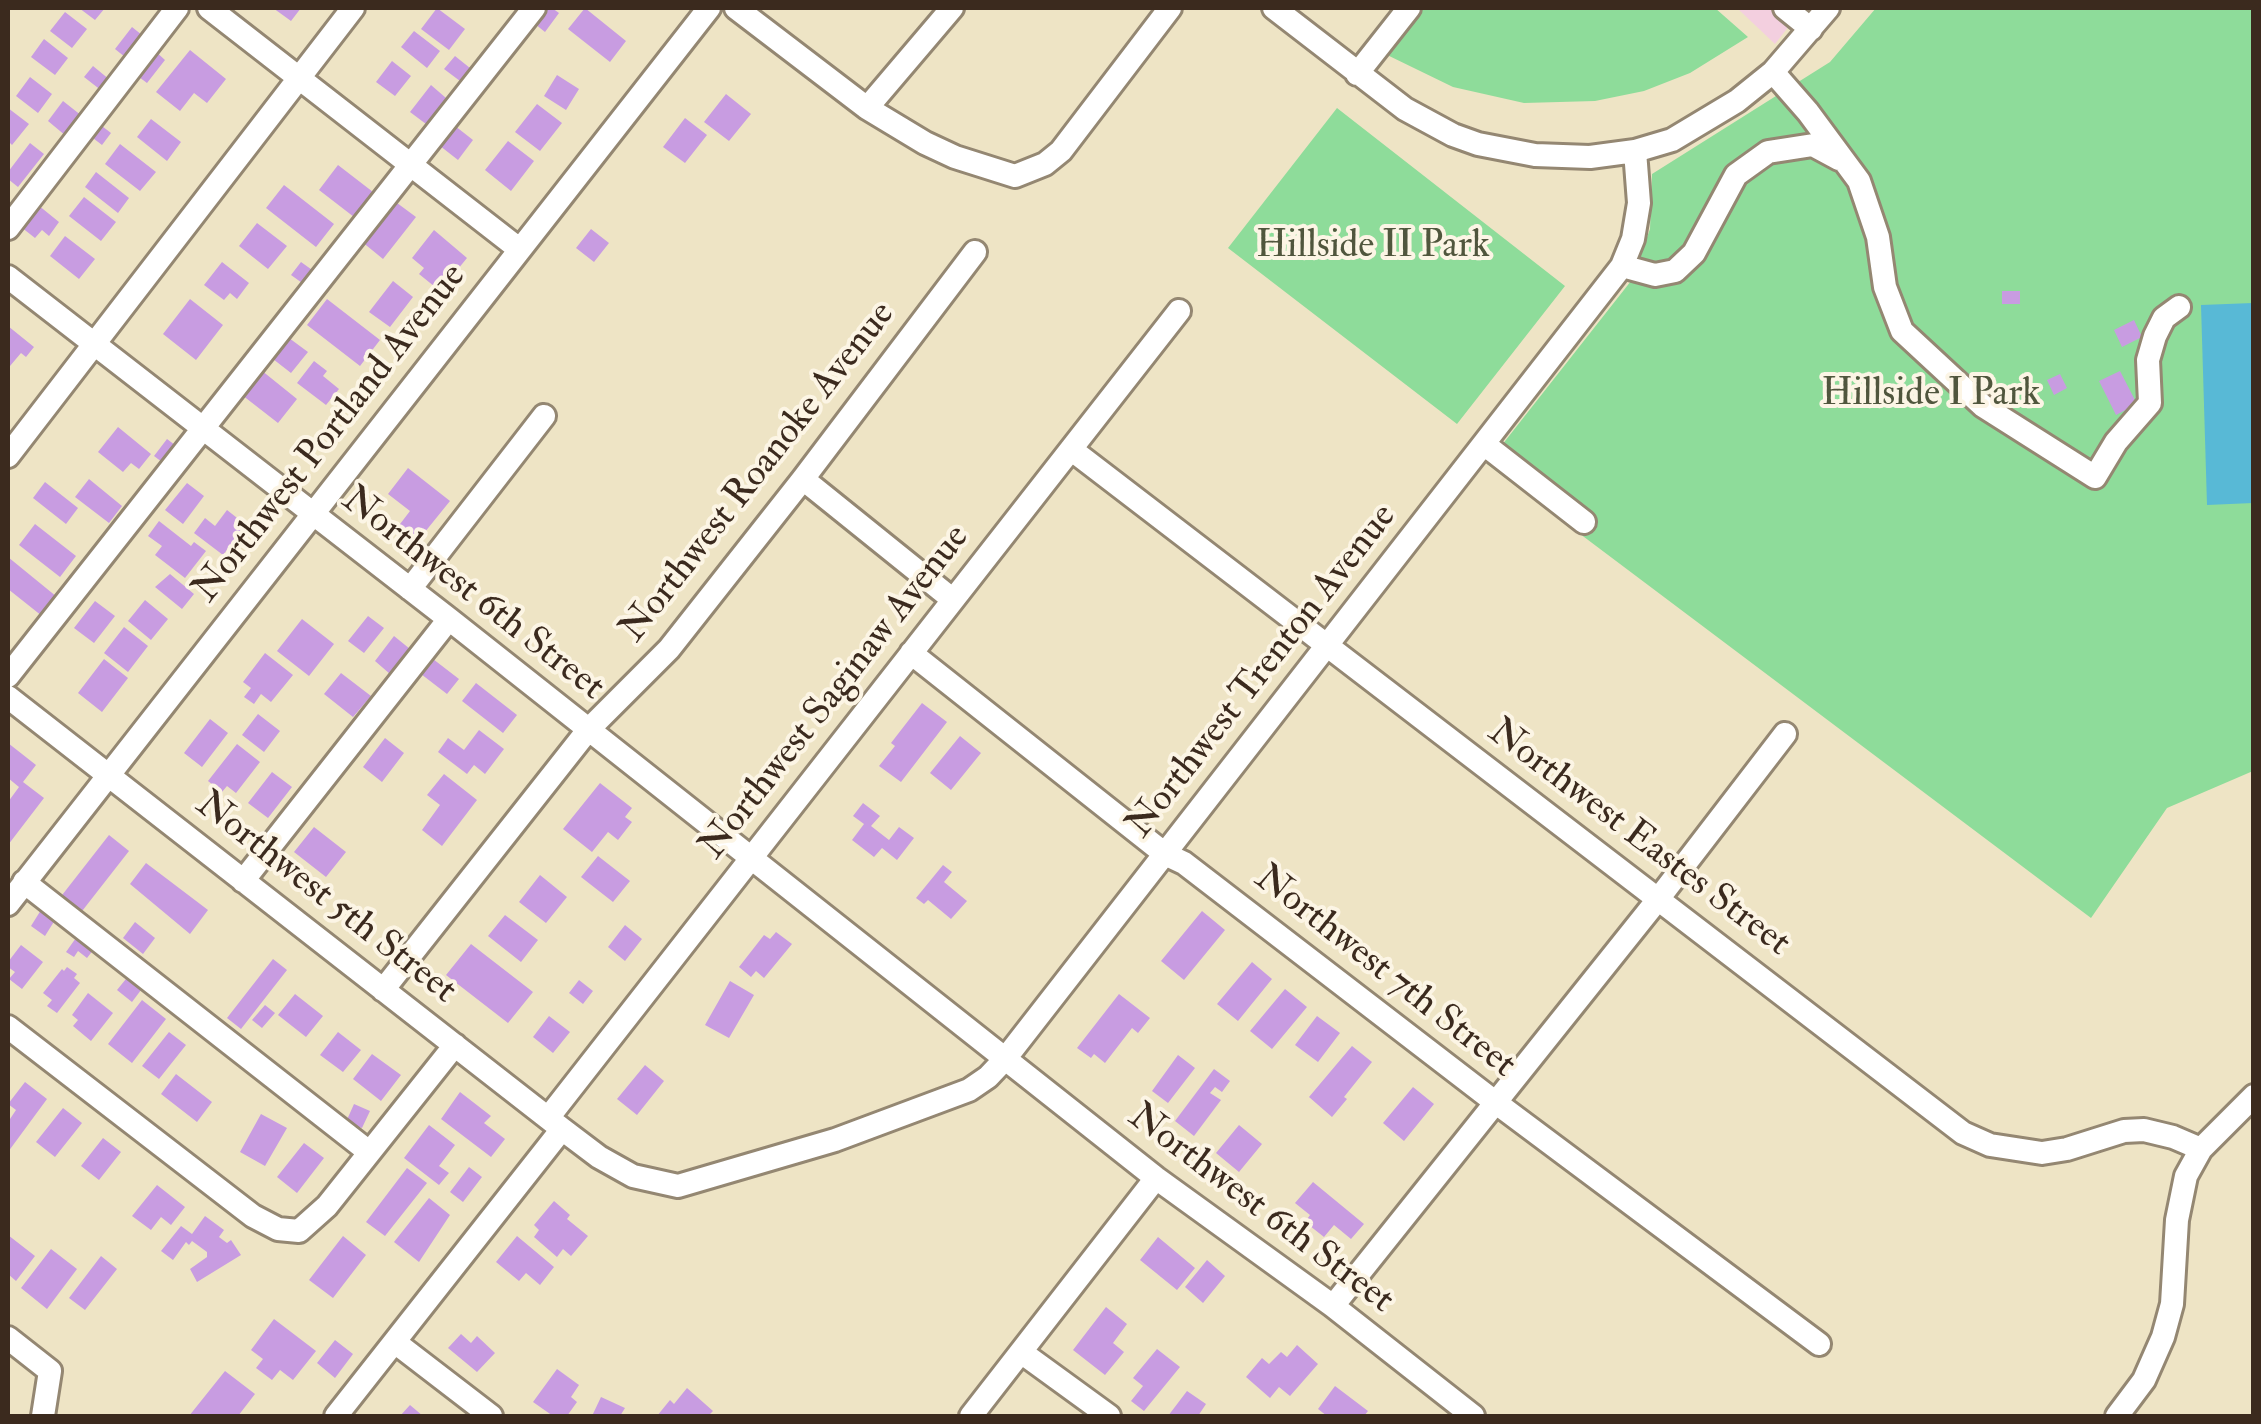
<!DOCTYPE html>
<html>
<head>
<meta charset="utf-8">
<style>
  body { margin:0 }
  #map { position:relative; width:2261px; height:1424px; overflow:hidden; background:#eee4c5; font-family:"IM FELL Double Pica",serif }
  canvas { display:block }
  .frame { position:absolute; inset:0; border:10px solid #3b2a1e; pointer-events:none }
</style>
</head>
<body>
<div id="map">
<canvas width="2261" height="1424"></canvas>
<div class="frame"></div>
</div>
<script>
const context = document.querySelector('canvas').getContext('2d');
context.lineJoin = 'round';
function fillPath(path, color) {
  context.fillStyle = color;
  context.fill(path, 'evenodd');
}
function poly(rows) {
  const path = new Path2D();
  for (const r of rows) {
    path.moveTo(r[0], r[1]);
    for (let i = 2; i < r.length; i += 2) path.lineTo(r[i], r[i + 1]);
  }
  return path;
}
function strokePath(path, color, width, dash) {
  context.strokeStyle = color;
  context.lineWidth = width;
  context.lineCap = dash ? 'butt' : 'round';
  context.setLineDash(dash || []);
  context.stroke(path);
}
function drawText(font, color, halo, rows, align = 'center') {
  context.font = font + ' "IM FELL Double Pica",serif';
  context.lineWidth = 8;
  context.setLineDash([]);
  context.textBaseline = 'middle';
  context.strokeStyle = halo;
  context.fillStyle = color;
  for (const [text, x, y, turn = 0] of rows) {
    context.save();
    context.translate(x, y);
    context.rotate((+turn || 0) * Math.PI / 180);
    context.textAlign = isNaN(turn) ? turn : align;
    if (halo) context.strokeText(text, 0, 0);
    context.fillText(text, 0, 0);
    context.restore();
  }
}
fillPath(poly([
  [1737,8,1803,8,1775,44]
]), '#f3cfdf');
fillPath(poly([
  [1416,8,1715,8,1748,37,1690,73,1644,91,1595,101,1524,103,1453,87,1381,52],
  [1876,8,2253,8,2253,771,2167,808,2091,918,1487,464,1631,281,1650,229,1652,174,1830,62],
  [1337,108,1565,286,1457,424,1228,248]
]), '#8edc9a');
fillPath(poly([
  [2253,303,2253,503,2207,505,2201,305]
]), '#58b9d6');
fillPath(poly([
  [79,8,105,8,95,20],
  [273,8,301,8,291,21],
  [437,8,465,29,449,50,421,29],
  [539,8,552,8,559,13,545,32,530,20],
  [585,8,626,41,610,62,568,29],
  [65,12,87,29,72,48,50,31],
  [132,27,147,39,130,61,115,49],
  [414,31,440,51,427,68,401,47],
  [44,39,68,58,55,75,31,57],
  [154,50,165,60,147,83,135,74],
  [190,50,226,79,207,103,194,93,180,111,156,92],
  [455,56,470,68,460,81,444,69],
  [392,61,411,76,395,96,376,82],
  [93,66,110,80,102,91,84,77],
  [557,75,579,89,566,110,544,96],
  [30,77,52,94,38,113,16,96],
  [431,85,446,98,426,124,410,112],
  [726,94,751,114,729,141,704,122],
  [63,101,82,116,66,136,48,121],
  [537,104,562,123,540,151,515,132],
  [8,108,29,124,12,145,8,141],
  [685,118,707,135,685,163,663,147],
  [151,119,181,142,167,161,137,137],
  [450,122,473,140,458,160,435,142],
  [98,123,111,133,102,145,89,135],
  [508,141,534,161,511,191,485,170],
  [30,143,44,154,18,187,8,179,8,172],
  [120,144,156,172,140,191,105,164],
  [338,165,373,192,354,217,319,190],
  [96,172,129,198,118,213,85,187],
  [284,185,334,224,316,247,266,208],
  [84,197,116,222,101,241,69,216],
  [393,200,416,217,383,259,361,241],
  [38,205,59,222,49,236,42,230,35,238,21,227],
  [257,223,287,246,268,269,239,246],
  [591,229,609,243,594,262,576,248],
  [434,230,467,258,440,291,419,274,424,268,412,258],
  [65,236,95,259,79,279,50,256],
  [222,262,249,283,237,299,230,293,224,300,204,285],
  [301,262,315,272,305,285,291,275],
  [393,281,413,297,390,327,369,312],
  [2002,291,2020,291,2020,304,2002,304],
  [190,299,223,325,196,360,163,334],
  [327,299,380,340,360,366,307,325],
  [2134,320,2142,337,2122,347,2114,330],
  [8,326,34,347,26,357,21,353,10,366,8,364],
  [289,338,308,352,291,373,273,359],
  [314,361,327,371,323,376,339,389,326,405,297,383],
  [261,370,297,399,278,423,242,395],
  [2120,371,2137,404,2116,415,2099,381],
  [2060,374,2067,388,2054,395,2047,380],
  [118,427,151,454,139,469,131,463,123,472,98,452],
  [167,439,179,448,166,465,154,456],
  [408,468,450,501,416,543,397,528,410,511,388,494],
  [89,479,122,506,109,523,75,497],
  [45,482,78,508,66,524,33,498],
  [187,483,204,496,183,524,165,510],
  [227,510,246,525,223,555,194,533,205,518,215,526],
  [159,521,191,546,194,542,206,551,185,578,155,555,162,546,148,536],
  [35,524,76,556,60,577,19,545],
  [8,557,57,597,42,616,8,589],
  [170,574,194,594,182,609,155,587],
  [145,600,168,619,151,640,128,621],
  [95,601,115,616,94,643,74,628],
  [368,616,384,628,364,653,348,641],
  [302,619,334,644,309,676,277,651],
  [124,627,148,646,128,672,104,653],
  [394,636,410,649,390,674,375,661],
  [265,653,293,675,271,702,261,694,254,704,244,697,251,688,243,682],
  [104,659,128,678,102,712,78,693],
  [433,659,459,679,447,694,421,674],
  [341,673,371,696,353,717,324,694],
  [476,683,517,715,503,733,462,701],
  [922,703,947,722,901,782,879,766,895,746,891,743],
  [258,714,280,731,264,752,242,735],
  [210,719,228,733,202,767,184,753],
  [479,730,504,749,485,774,474,765,467,774,438,752,448,738,464,750],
  [960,736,981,753,951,790,930,773],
  [385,738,404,753,382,782,363,767],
  [8,743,36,765,23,782,44,798,8,845,8,802,19,787,8,778],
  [237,744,260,762,236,793,227,786,222,792,208,781],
  [272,772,292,787,268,818,248,803],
  [444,774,477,800,442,846,422,830,440,805,427,795],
  [600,783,632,808,625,817,632,822,618,840,608,832,592,852,563,829],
  [863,803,880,816,871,826,889,840,899,827,914,838,897,860,882,848,874,857,852,840,864,824,853,816],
  [314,827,346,852,326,877,294,852],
  [109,835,129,851,79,915,59,899],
  [598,856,630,881,613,902,581,877],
  [146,863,208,910,190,934,130,884],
  [943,865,952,872,944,882,967,901,951,919,928,900,924,904,916,898],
  [540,875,567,897,546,923,519,902],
  [41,910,55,920,45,936,31,926],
  [1202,911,1225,930,1184,980,1161,961],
  [505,915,538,940,521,962,488,936],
  [135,922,155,938,143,954,123,938],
  [625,925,642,939,625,961,608,947],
  [776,932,792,944,764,978,756,971,751,977,739,967,764,935,770,939],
  [78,935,94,949,87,958,78,951,74,957,66,952],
  [471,944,533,992,508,1023,446,975],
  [21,945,43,962,22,989,9,979,15,972,8,967,8,962],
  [273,959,287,970,241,1029,227,1018],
  [1252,962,1272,979,1238,1021,1217,1004],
  [67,967,77,974,74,978,80,983,57,1013,47,1006,52,1000,43,993,62,969,64,971],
  [130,974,144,986,132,1002,117,990],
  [579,980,593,991,583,1004,569,993],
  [730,981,754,995,729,1038,705,1025],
  [1285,989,1307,1007,1272,1049,1250,1031],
  [88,993,113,1013,91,1041,73,1026,78,1020,72,1015],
  [295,994,323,1016,306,1037,278,1015],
  [1119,994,1150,1018,1138,1033,1132,1028,1105,1063,1094,1054,1091,1058,1077,1048],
  [142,1000,166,1019,132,1063,108,1044],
  [265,1005,275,1013,262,1028,252,1020],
  [549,1016,570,1032,553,1053,533,1037],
  [1317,1016,1340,1033,1318,1062,1295,1045],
  [169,1032,186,1045,159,1079,142,1066],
  [338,1032,361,1050,343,1072,320,1055],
  [1352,1046,1372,1062,1344,1097,1347,1099,1332,1117,1309,1097],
  [372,1054,401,1075,381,1101,353,1079],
  [1178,1055,1195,1068,1168,1103,1152,1091],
  [645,1065,664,1081,637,1115,617,1099],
  [1214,1069,1230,1081,1222,1092,1215,1087,1210,1093,1221,1100,1194,1136,1175,1121],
  [176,1074,212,1102,197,1122,161,1094],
  [25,1082,47,1099,8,1152,8,1122,16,1110,8,1104],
  [1413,1087,1434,1104,1404,1141,1383,1123],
  [460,1092,491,1116,484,1123,505,1139,491,1157,441,1119],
  [354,1104,370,1111,362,1128,346,1122],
  [63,1108,82,1123,55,1157,36,1142],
  [261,1114,287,1128,265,1166,240,1152],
  [429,1125,455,1145,439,1166,449,1173,439,1185,404,1158],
  [1239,1125,1262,1144,1239,1172,1216,1153],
  [103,1138,121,1152,99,1180,81,1166],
  [304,1143,324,1158,297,1193,277,1177],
  [469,1167,482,1177,463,1202,450,1192],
  [407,1168,427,1183,385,1236,366,1222],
  [1313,1182,1364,1224,1351,1239,1334,1225,1324,1237,1305,1222,1310,1215,1295,1203],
  [157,1185,185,1207,171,1225,161,1217,151,1230,132,1216],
  [429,1198,450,1215,419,1262,394,1242],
  [554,1201,570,1215,567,1219,588,1236,571,1256,563,1249,557,1257,534,1237,539,1230,534,1225],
  [205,1216,224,1230,219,1237,227,1243,231,1240,241,1255,197,1282,190,1269,207,1257,207,1252,192,1241,189,1245,186,1242,173,1260,161,1251,181,1226,192,1234],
  [8,1235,35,1256,16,1281,8,1274],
  [343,1236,366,1255,333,1298,309,1280],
  [517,1236,554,1267,540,1285,526,1273,519,1281,496,1262],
  [1158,1237,1195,1268,1177,1290,1140,1260],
  [51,1249,77,1269,47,1309,21,1288],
  [101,1256,117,1269,85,1310,69,1298],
  [1207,1260,1225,1276,1203,1303,1185,1287],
  [1106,1307,1127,1324,1113,1343,1124,1352,1105,1375,1073,1350],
  [274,1319,316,1351,293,1380,280,1370,272,1380,256,1368,263,1359,251,1350],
  [461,1334,471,1343,477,1336,495,1353,477,1372,448,1348],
  [335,1340,353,1354,335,1378,317,1363],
  [1297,1345,1318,1364,1290,1396,1279,1387,1270,1398,1246,1377,1262,1358,1269,1364,1281,1352,1287,1357],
  [1157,1349,1180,1367,1144,1411,1131,1401,1143,1386,1133,1378],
  [557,1369,579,1385,571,1397,577,1402,567,1416,553,1416,533,1402],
  [225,1371,255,1394,238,1416,189,1416],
  [1335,1386,1368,1411,1364,1416,1327,1416,1318,1409],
  [687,1388,713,1411,708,1416,657,1416,670,1400,674,1404],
  [1187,1391,1206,1404,1198,1416,1168,1416],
  [601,1397,625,1408,620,1416,592,1416],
  [410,1405,423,1416,400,1416]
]), '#c89ce1');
const minor = poly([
  [209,8,519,249],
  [736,8,867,108,925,143,955,157,1015,176,1045,164,1061,151,1170,8],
  [1274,8,1405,109,1453,135,1478,144,1535,155,1590,157,1635,151,1672,140,1737,101,1773,72,1828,8],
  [1785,8,1811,29],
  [1773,72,1808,112,1859,181,1878,237,1885,287,1902,331,1983,406,2095,477,2116,442,2150,403,2148,360,2155,336,2164,318,2179,307],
  [1357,74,1409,8],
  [867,108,952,8],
  [8,228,177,8],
  [1622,266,1655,275,1675,271,1694,253,1736,175,1768,152,1813,145,1839,159],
  [8,277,449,619,1156,1178,1333,1306,1473,1416],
  [1484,444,1584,522],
  [1072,450,1963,1133,1990,1145,2042,1153,2067,1149,2124,1131,2144,1130,2173,1137,2201,1149],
  [8,456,353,8],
  [803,479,952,599],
  [410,589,544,416],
  [911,653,1165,854,1184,863,1495,1102,1819,1344],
  [8,676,534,8],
  [8,697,562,1129,599,1157,633,1176,678,1186,835,1140,969,1090,988,1077,1005,1059,1622,266,1633,239,1639,203,1635,151],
  [243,881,449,619],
  [24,882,369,1152],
  [8,904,709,8],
  [383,990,588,730,669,649,803,479,975,252],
  [8,1027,253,1216,278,1229,299,1231,327,1206,455,1045],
  [548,1118,1179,311],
  [1333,1306,1659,898,1785,734],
  [8,1338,50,1371,43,1416],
  [396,1343,491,1416],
  [1021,1352,1109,1416],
  [336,1416,562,1129],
  [971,1416,1156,1178],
  [2117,1416,2144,1380,2163,1337,2172,1304,2177,1220,2186,1176,2201,1149,2254,1096]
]);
strokePath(minor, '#948772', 28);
strokePath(minor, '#fff', 22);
drawText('38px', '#50563d', '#fcf5e5', [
  ["Hillside II Park",1373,248],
  ["Hillside I Park",1931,396]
]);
drawText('38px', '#3b2a1e', '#fcf5e5', [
  ["Northwest Portland Avenue",331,434,-52],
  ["Northwest Roanoke Avenue",759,473,-52],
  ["Northwest 6th Street",472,595,38],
  ["Northwest Trenton Avenue",1263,672,-52],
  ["Northwest Saginaw Avenue",836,693,-52],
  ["Northwest Eastes Street",1638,839,37],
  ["Northwest 5th Street",325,899,38],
  ["Northwest 7th Street",1384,973,38],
  ["Northwest 6th Street",1260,1210,37]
]);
</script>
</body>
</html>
